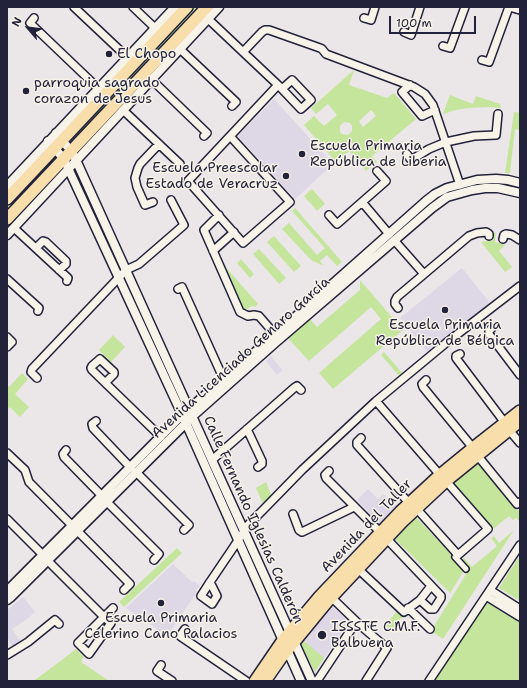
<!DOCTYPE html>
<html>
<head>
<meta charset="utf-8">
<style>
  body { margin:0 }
  #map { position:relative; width:527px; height:688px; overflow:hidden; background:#ebe6e7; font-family:"Shantell Sans",sans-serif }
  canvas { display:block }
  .frame { position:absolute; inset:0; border:8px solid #22223b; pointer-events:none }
  .north { position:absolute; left:8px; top:8px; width:40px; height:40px; -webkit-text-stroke:3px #f7f3e8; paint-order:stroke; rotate:298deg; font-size:11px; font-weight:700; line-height:16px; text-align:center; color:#22223b }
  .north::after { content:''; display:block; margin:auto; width:14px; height:18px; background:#22223b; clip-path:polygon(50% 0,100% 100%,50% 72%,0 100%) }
  .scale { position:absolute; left:389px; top:16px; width:87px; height:18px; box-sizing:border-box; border:2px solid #22223b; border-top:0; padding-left:5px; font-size:12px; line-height:14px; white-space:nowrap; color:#22223b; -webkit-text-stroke:3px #f7f3e8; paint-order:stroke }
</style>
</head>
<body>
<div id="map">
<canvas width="527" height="688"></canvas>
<div class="frame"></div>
<div class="north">N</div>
<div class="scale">100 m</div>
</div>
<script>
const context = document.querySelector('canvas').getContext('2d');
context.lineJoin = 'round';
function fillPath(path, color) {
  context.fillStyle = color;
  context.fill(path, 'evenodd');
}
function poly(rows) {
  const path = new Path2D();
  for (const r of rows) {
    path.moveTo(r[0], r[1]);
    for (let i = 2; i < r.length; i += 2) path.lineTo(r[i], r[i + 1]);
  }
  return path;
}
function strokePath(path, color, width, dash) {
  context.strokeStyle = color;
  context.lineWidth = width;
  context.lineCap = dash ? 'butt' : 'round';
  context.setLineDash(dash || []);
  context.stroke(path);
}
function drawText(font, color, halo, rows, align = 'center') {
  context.font = font + ' "Shantell Sans",sans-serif';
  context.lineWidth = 3;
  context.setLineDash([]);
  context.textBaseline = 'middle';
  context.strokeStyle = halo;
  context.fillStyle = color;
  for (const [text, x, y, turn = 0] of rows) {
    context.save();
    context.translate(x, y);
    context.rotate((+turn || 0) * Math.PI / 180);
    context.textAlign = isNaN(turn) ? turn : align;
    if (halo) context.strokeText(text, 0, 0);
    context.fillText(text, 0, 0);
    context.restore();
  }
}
fillPath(poly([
  [274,99,333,164,295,199,238,136],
  [462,268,490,303,428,353,400,318],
  [271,356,282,370,277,375,266,361],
  [368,489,378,499,384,494,398,508,381,525,357,500],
  [173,564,192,582,194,581,200,586,195,590,197,592,167,636,126,608],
  [23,597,35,612,27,619,12,629,20,641,12,646,7,637,7,610],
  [329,604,349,621,315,672,299,642]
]), '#ddd7e6');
fillPath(poly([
  [194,7,201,7,79,136,78,134,79,132],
  [354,70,349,85,387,98,394,93,416,119,372,156,377,162,366,171,349,151,336,162,304,125,314,116,324,126,337,115,328,104,316,114,311,108],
  [371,110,376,116,363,127,359,121],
  [344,122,350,123,352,126,352,131,348,135,342,134,340,132,340,126],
  [450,95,473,104,476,96,500,104,501,108,488,107,468,108,456,110,443,114],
  [514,112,520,113,520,130,515,129,510,173,505,173],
  [54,155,57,156,57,158,7,211,7,204],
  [312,189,325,204,317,211,304,196],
  [295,208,342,262,337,266,327,255,320,261,323,265,322,265,311,260,282,229,289,223,317,255,325,248,292,211],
  [493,232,496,233,495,242,505,245,499,251,512,267,505,272,481,242,486,241,492,241],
  [274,236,301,266,294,272,267,242],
  [259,249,286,278,279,284,253,254],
  [241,259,254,274,250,278,237,263],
  [223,264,258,304,255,307,252,306,245,310,243,309],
  [360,280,403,330,333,389,319,373,381,319,371,307,309,361,286,336,308,317,317,327,360,290],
  [113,335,125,347,111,362,99,350],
  [384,352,403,374,400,377,381,355],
  [22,373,28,379,15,394,29,407,20,417,10,407,7,410,7,385,9,387],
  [475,457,518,511,520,510,520,522,516,518,513,520,509,516,493,529,449,479],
  [266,482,272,497,264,506,256,488],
  [413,514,465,569,450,593,391,535],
  [514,530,443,639,431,631,468,571,460,561,464,558,472,567,497,546,491,538,492,538,494,536,499,543],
  [177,548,182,553,124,607,119,602],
  [520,555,520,601,499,588],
  [485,601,520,623,520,681,430,681],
  [397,611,403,616,391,630,385,625],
  [302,639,324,658,315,672,299,642],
  [76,649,84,657,81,662,109,681,33,681,46,672]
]), '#c5e59d');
const pedestrian = poly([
  [458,555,455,557,466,569]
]);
const minor = poly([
  [74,7,127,57],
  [133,7,155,28],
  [205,16,278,85,282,89,301,109,311,100,292,80,282,89],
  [34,18,30,23,98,88],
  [364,18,371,20,375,7],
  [404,32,411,35,420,7],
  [443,46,450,48,465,7],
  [180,49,236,102,232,106],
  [243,52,262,32,265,30,269,30,320,48,322,49,326,54,414,87,425,94,433,105,460,185],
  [482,60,489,62,509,7],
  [151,79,207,133,204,136],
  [410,85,402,92,422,116,435,110],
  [123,110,180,164,177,167],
  [230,136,290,202,243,243,188,181,278,85],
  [407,154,411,160,429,149,446,142,474,136,496,135,498,114],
  [153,202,145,205,137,187,135,178,138,168,140,164,159,144],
  [362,202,389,234],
  [219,215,204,230,240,312,248,316,254,315,259,316,279,339],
  [329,215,337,224,386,181,377,171],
  [14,228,68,278,67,281],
  [503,239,504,235,506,234,512,235,520,240],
  [394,240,424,274],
  [36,248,43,241,46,242,66,261,66,264,59,270],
  [213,251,234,232],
  [7,279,39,308,38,311],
  [178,289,182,287,224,380],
  [398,308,395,304,395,301,397,297,469,236,477,233,486,232,489,234,489,236],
  [492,328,489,331,489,334,520,375],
  [7,337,12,342,7,347],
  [460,354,456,356,456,358,505,423],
  [37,378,31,372,32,369,126,270,139,264,184,225,171,200],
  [426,380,422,384,423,387,473,448],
  [106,382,114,374,114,372,100,359,92,366,91,368,92,370,161,437],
  [376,401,440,475],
  [96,421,92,424,93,428,131,468],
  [247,429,262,461,262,464,258,467],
  [509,430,520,443],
  [361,438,357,442,357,445,409,503],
  [66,450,63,454,64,457,102,496],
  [7,453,25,470,29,482,130,584,124,590],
  [477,455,517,504,520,502],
  [212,460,294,388,297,386,301,390],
  [329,471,325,475,326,478,380,532],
  [136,472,189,525,184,530],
  [107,502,159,554,154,560],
  [416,508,458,555,488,529,446,481],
  [293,514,299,530,302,532,354,507],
  [7,519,43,555],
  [386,538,441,596,441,598,434,609,430,609,420,600],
  [48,561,104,617,111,623,89,654,78,643,113,608],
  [356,567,404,612,420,600,431,586],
  [210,582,217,596,212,604,201,596,210,582,233,548,248,525,263,510,302,470,376,401,446,343,520,286],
  [490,590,520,609],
  [486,596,520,617],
  [331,597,361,626,387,648,366,681],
  [408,608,430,629],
  [185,629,180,636,246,681],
  [7,655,28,642,55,620,59,624],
  [161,665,157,671,172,681],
  [317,681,356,622],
  [429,681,520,545]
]);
const tertiary = poly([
  [56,133,71,151,76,160,312,681],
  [48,141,64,159,68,168,186,423,301,681],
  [7,186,175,7],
  [7,235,219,7],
  [7,591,182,415,275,335,426,201,435,194,447,188,477,180,496,179,508,180,520,183],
  [7,600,11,597,195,414,275,343,432,208,447,197,472,190,485,188,498,188,520,193]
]);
const secondary = poly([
  [513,7,520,9]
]);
const primary = poly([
  [7,199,187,7],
  [7,219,207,7],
  [255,681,283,640,320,596,401,511,440,475,473,448,520,411],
  [265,681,281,658,327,602,402,522,446,481,520,421]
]);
strokePath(pedestrian, '#22223b', 8);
strokePath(minor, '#22223b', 10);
strokePath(tertiary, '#22223b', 11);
strokePath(secondary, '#22223b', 12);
strokePath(primary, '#22223b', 14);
strokePath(pedestrian, '#f7f3e8', 5);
strokePath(minor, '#f7f3e8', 7);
strokePath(tertiary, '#f7f3e8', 8);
strokePath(secondary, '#f7f3e8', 9);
strokePath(primary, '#f8deab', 11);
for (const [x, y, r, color] of [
  [109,54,4,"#22223b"],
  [26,91,4,"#22223b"],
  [302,154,4,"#22223b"],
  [286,176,4,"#22223b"],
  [445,310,4,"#22223b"],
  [161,603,4,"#22223b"],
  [322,635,5,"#22223b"]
]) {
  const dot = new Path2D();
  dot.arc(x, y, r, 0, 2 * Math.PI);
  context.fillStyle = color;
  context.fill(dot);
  strokePath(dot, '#f7f3e8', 1.5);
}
drawText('14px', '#22223b', '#f7f3e8', [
  ["El Chopo",117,54],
  ["parroquia sagrado",34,83],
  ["corazon de Jesus",34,99],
  ["Escuela Primaria",310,146],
  ["República de Liberia",310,162],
  ["Escuela Preescolar",278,168,"right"],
  ["Estado de Veracruz",278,184,"right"],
  ["Escuela Primaria",445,325,"center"],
  ["República de Bélgica",445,341,"center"],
  ["Escuela Primaria",161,618,"center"],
  ["Celerino Cano Palacios",161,634,"center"],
  ["ISSSTE C.M.F.",331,627],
  ["Balbuena",331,643]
], 'left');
drawText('14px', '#22223b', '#f7f3e8', [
  ["Avenida Licenciado Genaro García",241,358,-42],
  ["Calle Fernando Iglesias Calderón",253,520,66],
  ["Avenida del Taller",367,526,-46]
]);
</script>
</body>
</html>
